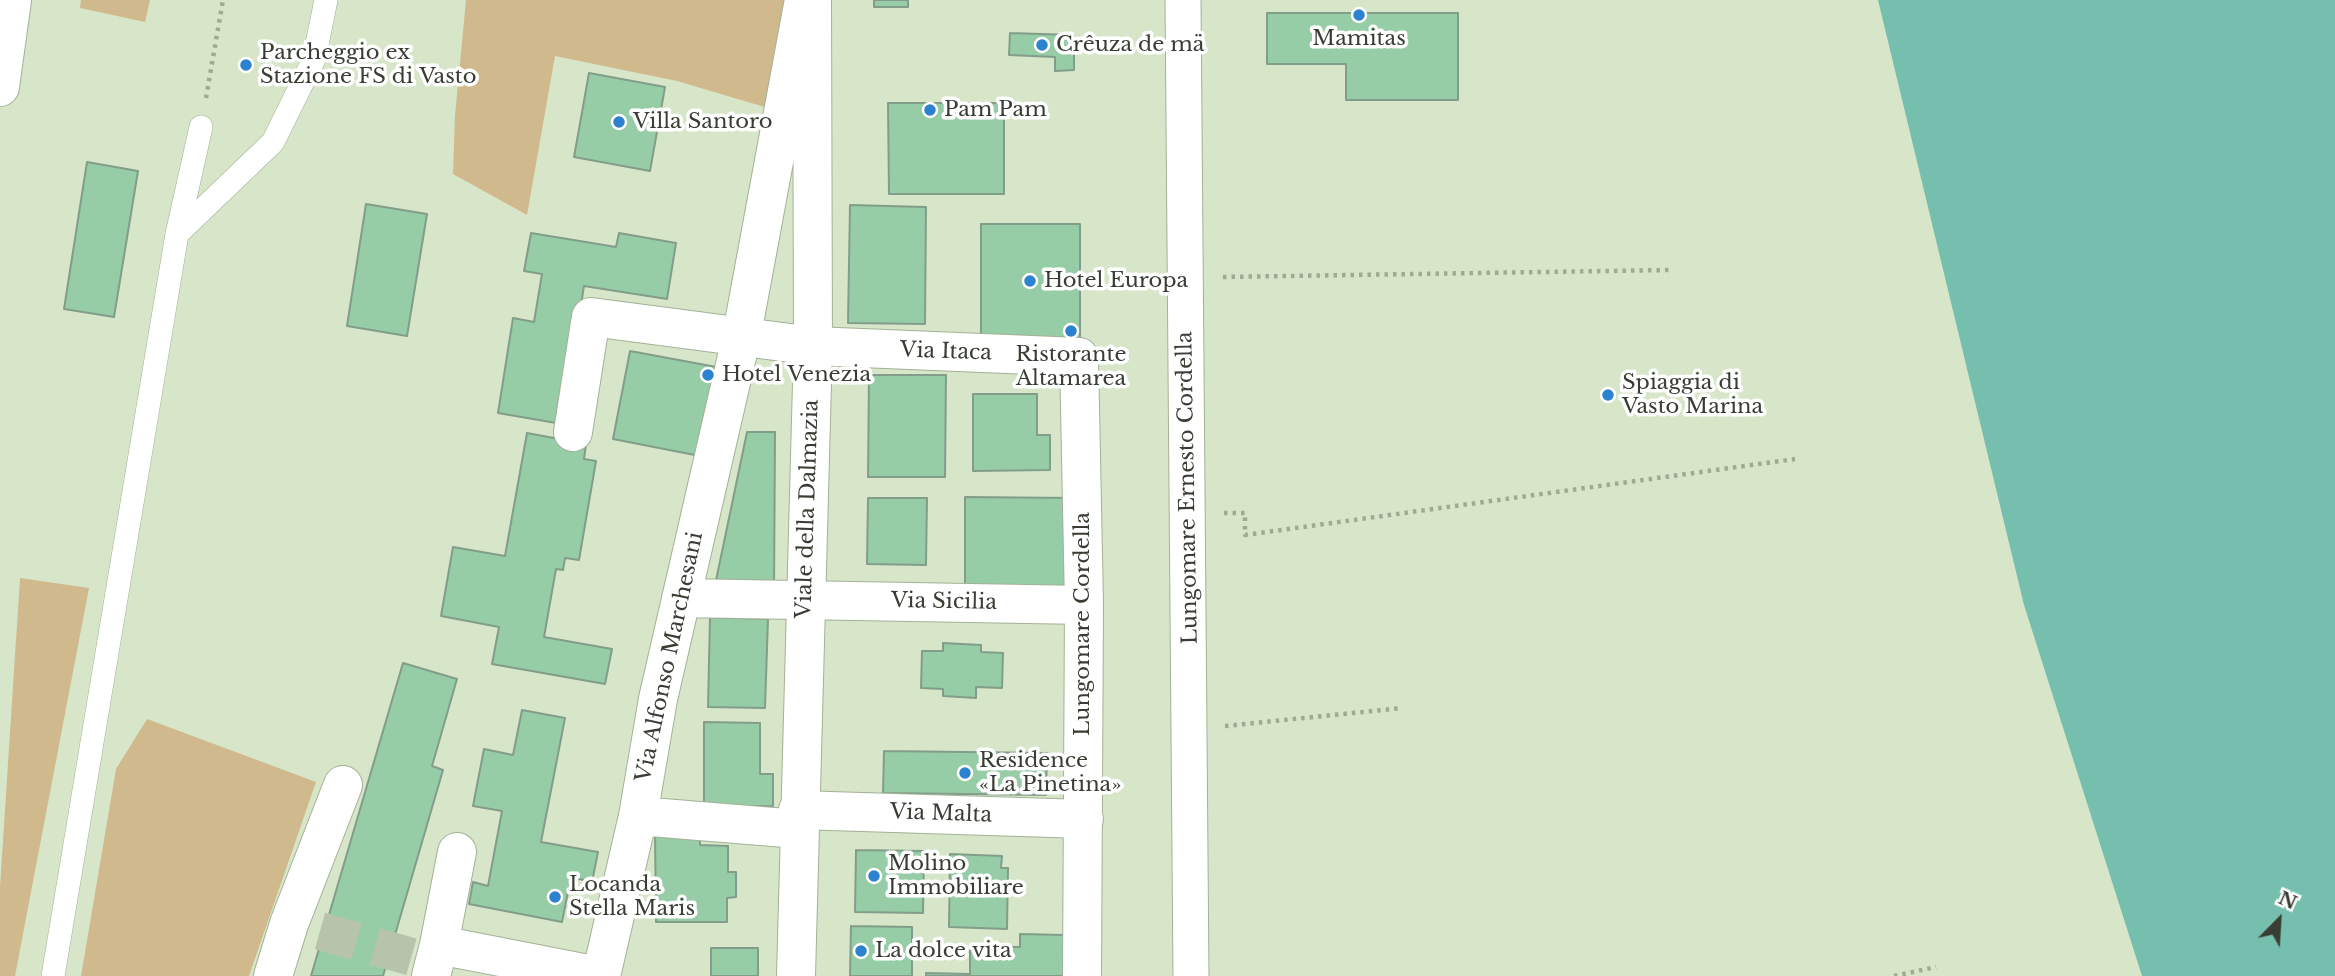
<!DOCTYPE html>
<html>
<head>
<meta charset="utf-8">
<style>
  body { margin:0 }
  #map { position:relative; width:2335px; height:976px; overflow:hidden; background:#d7e6c9; font-family:"Libre Baskerville",serif }
  canvas { display:block }
  .north { position:absolute; left:2244px; top:885px; width:70px; height:70px; -webkit-text-stroke:5px #fff; paint-order:stroke; rotate:24deg; font-size:19px; font-weight:700; line-height:28px; text-align:center; color:#383e33 }
  .north::after { content:''; display:block; margin:auto; width:24px; height:32px; background:#383e33; clip-path:polygon(50% 0,100% 100%,50% 72%,0 100%) }
</style>
</head>
<body>
<div id="map">
<canvas width="2335" height="976"></canvas>
<div class="north">N</div>
</div>
<script>
const context = document.querySelector('canvas').getContext('2d');
context.lineJoin = 'round';
function fillPath(path, color) {
  context.fillStyle = color;
  context.fill(path, 'evenodd');
}
function poly(rows) {
  const path = new Path2D();
  for (const r of rows) {
    path.moveTo(r[0], r[1]);
    for (let i = 2; i < r.length; i += 2) path.lineTo(r[i], r[i + 1]);
  }
  return path;
}
function strokePath(path, color, width, dash) {
  context.strokeStyle = color;
  context.lineWidth = width;
  context.lineCap = dash ? 'butt' : 'round';
  context.setLineDash(dash || []);
  context.stroke(path);
}
function drawText(font, color, halo, rows, align = 'center') {
  context.font = font + ' "Libre Baskerville",serif';
  context.lineWidth = 7;
  context.setLineDash([]);
  context.textBaseline = 'middle';
  context.strokeStyle = halo;
  context.fillStyle = color;
  for (const [text, x, y, turn = 0] of rows) {
    context.save();
    context.translate(x, y);
    context.rotate((+turn || 0) * Math.PI / 180);
    context.textAlign = isNaN(turn) ? turn : align;
    if (halo) context.strokeText(text, 0, 0);
    context.fillText(text, 0, 0);
    context.restore();
  }
}
fillPath(poly([
  [81,0,150,0,145,22,80,8],
  [466,0,791,0,768,108,677,81,555,56,527,215,453,174,455,115],
  [20,578,89,588,15,976,0,976,0,887],
  [147,719,316,782,249,976,81,976,116,769]
]), '#d1b98e');
fillPath(poly([
  [1878,0,2335,0,2335,976,2142,976,2024,605]
]), '#76bfaf');
const building = poly([
  [874,0,908,0,908,7,874,7,874,0],
  [1267,13,1458,13,1458,100,1346,100,1346,64,1267,64,1267,13],
  [1010,33,1074,35,1074,70,1055,71,1055,57,1009,55,1010,33],
  [589,73,665,87,650,171,574,157,589,73],
  [888,103,1004,103,1004,194,889,194,888,103],
  [87,162,138,171,114,317,64,309,87,162],
  [366,204,427,214,407,336,347,326,366,204],
  [850,205,926,207,925,324,848,323,850,205],
  [981,224,1080,224,1080,338,981,338,981,224],
  [531,233,616,247,619,233,676,243,667,299,584,286,562,424,498,413,513,318,534,322,542,274,524,271,531,233],
  [630,351,722,368,705,457,613,439,630,351],
  [869,375,946,375,945,477,868,477,869,375],
  [973,394,1037,394,1037,435,1050,435,1050,470,973,471,973,394],
  [747,432,775,432,774,593,714,590,747,432],
  [527,433,586,444,584,459,596,461,579,560,565,558,563,570,556,569,544,637,612,649,605,684,492,664,499,627,441,616,453,547,505,556,527,433],
  [965,497,1077,498,1077,591,965,590,965,497],
  [868,498,927,498,926,565,867,564,868,498],
  [710,617,768,619,765,708,708,707,710,617],
  [943,643,981,645,981,652,1003,653,1002,688,976,687,976,698,943,696,943,689,921,688,922,651,943,651,943,643],
  [403,663,457,679,432,766,443,770,383,976,311,976,403,663],
  [522,710,565,718,541,842,598,852,592,882,571,877,562,922,469,904,473,882,488,886,502,811,473,806,484,749,513,755,522,710],
  [704,722,760,723,760,774,773,774,773,806,704,807,704,722],
  [884,751,1047,753,1046,795,883,793,884,751],
  [655,834,700,834,700,845,728,846,728,872,736,872,736,897,727,898,727,922,656,922,655,834],
  [856,850,924,851,923,913,855,912,856,850],
  [950,854,1002,856,1001,868,1008,868,1007,929,949,927,950,854],
  [851,926,912,927,912,976,850,976,851,926],
  [1020,934,1065,935,1065,976,926,976,926,973,970,974,970,946,1020,947,1020,934],
  [711,948,758,948,758,976,711,976,711,948]
]);
fillPath(building, '#96cca6');
strokePath(building, '#829d8a', 2);
strokePath(poly([
  [320,931,412,957]
]), '#b7c4ab', 38, [38, 19]);
const service = poly([
  [201,127,177,234,273,142,314,59,326,0],
  [53,976,177,234]
]);
const pedestrian = poly([
  [1183,0,1191,976]
]);
const minor = poly([
  [0,87,12,0],
  [573,432,591,317,813,346,1079,357,1084,605,1082,976],
  [681,598,1084,605],
  [798,810,1084,819],
  [638,816,798,829],
  [457,852,439,945,598,976],
  [273,976,289,924,343,785],
  [431,976,439,945],
  [601,976,638,816,658,699,741,339,803,5]
]);
const tertiary = poly([
  [796,976,813,346,812,0]
]);
strokePath(service, '#a3b196', 24);
strokePath(pedestrian, '#a3b196', 37);
strokePath(minor, '#a3b196', 40);
strokePath(tertiary, '#a3b196', 40);
strokePath(poly([
  [206,98,223,0],
  [1223,277,1670,270],
  [1224,513,1245,513,1245,535,1795,459],
  [1225,726,1402,708],
  [1894,976,1936,967]
]), '#9eaa93', 4.5, [3.5, 5]);
strokePath(service, '#fff', 23);
strokePath(pedestrian, '#fff', 35);
strokePath(minor, '#fff', 38);
strokePath(tertiary, '#fff', 38);
for (const [x, y, r, color] of [
  [1359,15,7,"#2d82d0"],
  [1042,45,7,"#2d82d0"],
  [246,65,7,"#2d82d0"],
  [930,110,7,"#2d82d0"],
  [619,122,7,"#2d82d0"],
  [1030,281,7,"#2d82d0"],
  [1071,331,7,"#2d82d0"],
  [708,375,7,"#2d82d0"],
  [1608,395,7,"#2d82d0"],
  [965,773,7,"#2d82d0"],
  [874,876,7,"#2d82d0"],
  [555,897,7,"#2d82d0"],
  [861,951,7,"#2d82d0"]
]) {
  const dot = new Path2D();
  dot.arc(x, y, r, 0, 2 * Math.PI);
  context.fillStyle = color;
  context.fill(dot);
  strokePath(dot, '#fff', 2.5);
}
drawText('21px', '#383e33', '#fff', [
  ["Mamitas",1359,39,"center"],
  ["Crêuza de mä",1056,45],
  ["Parcheggio ex",260,53],
  ["Stazione FS di Vasto",260,77],
  ["Pam Pam",944,110],
  ["Villa Santoro",633,122],
  ["Hotel Europa",1044,281],
  ["Ristorante",1071,355,"center"],
  ["Altamarea",1071,379,"center"],
  ["Hotel Venezia",722,375],
  ["Spiaggia di",1622,383],
  ["Vasto Marina",1622,407],
  ["Residence",979,761],
  ["«La Pinetina»",979,785],
  ["Molino",888,864],
  ["Immobiliare",888,888],
  ["Locanda",569,885],
  ["Stella Maris",569,909],
  ["La dolce vita",875,951]
], 'left');
drawText('21px', '#383e33', '#fff', [
  ["Via Itaca",946,352,2],
  ["Lungomare Ernesto Cordella",1188,488,-91],
  ["Viale della Dalmazia",808,509,-88],
  ["Via Sicilia",944,602,1],
  ["Lungomare Cordella",1083,624,-90],
  ["Via Alfonso Marchesani",670,657,-78],
  ["Via Malta",941,814,2]
]);
</script>
</body>
</html>
